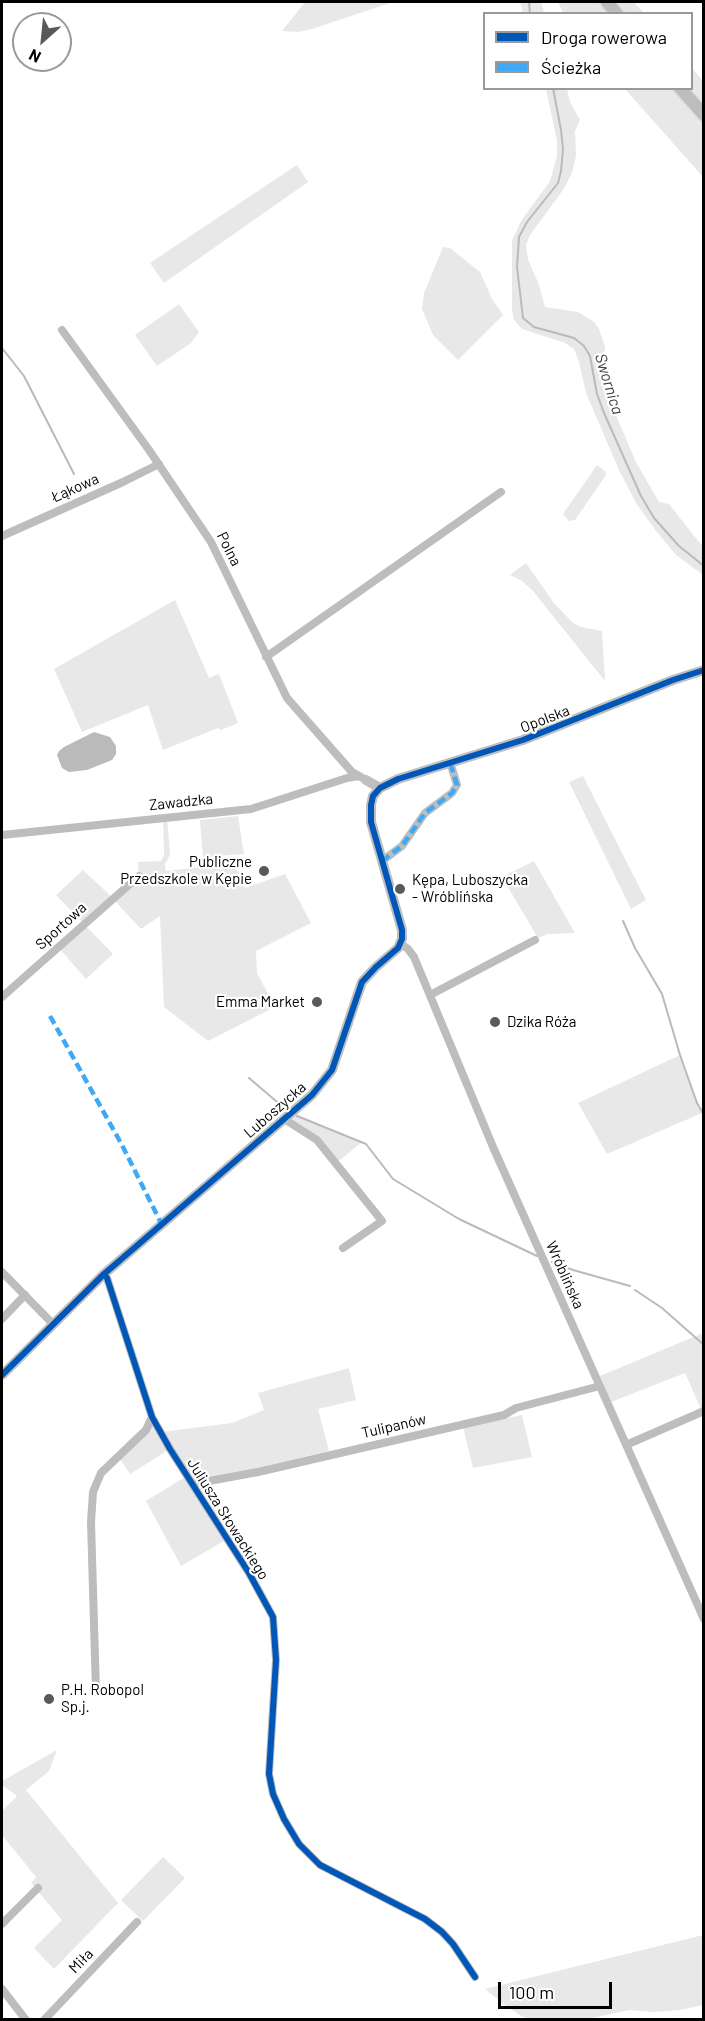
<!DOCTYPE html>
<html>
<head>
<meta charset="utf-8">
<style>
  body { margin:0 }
  #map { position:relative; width:705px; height:2021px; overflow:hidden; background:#fff; font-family:Barlow,sans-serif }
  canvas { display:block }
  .frame { position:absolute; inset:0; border:3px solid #000; pointer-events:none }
  .legend { position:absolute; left:483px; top:12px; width:210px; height:78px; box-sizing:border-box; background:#fff; border:2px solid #999; margin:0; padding:8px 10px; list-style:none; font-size:18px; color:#000 }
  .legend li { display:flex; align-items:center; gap:12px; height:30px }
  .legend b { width:30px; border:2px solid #999 }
  .north { position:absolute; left:12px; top:12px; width:60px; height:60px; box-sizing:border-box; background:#fff; border:2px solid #999; border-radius:50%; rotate:207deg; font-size:16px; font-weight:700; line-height:24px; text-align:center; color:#000 }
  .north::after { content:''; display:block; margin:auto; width:21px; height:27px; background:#595959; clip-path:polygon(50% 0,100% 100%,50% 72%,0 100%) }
  .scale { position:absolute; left:498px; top:1982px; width:114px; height:27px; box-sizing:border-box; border:3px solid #000; border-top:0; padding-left:8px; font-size:18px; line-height:21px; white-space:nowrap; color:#000; -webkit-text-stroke:4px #fff; paint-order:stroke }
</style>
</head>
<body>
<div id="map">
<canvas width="705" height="2021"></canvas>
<div class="frame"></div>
<ul class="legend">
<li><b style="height:8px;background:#0057b8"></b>Droga rowerowa</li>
<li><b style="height:8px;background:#3fa9f5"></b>Ścieżka</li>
</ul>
<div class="north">N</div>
<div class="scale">100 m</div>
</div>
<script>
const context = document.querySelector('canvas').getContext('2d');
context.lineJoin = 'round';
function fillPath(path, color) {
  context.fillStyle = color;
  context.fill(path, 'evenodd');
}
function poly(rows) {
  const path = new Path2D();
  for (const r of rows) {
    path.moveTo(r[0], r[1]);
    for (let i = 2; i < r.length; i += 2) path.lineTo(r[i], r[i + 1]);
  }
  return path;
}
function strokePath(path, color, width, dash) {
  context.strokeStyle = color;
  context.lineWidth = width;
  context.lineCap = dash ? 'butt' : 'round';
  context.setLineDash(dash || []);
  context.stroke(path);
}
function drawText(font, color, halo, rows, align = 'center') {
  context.font = font + ' Barlow,sans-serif';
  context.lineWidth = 4.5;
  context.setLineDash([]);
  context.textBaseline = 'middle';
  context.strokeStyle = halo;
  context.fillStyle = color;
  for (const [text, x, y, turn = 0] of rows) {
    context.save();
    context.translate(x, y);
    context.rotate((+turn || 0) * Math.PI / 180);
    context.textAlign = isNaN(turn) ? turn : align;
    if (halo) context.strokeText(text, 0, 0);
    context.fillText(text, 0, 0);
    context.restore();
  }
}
fillPath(poly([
  [305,2,393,2,312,29,298,32,282,31],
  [520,2,541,2,544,13,523,13],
  [558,2,634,2,644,13,563,13],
  [692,68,703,81,703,177,625,89,692,88],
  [546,89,567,89,570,102,580,120,575,131,576,156,572,173,563,190,530,235,526,245,528,260,538,282,545,307,578,312,594,322,599,329,605,347,603,373,609,399,636,462,659,502,669,504,703,547,703,575,676,555,656,531,636,503,619,470,586,393,579,362,574,349,565,343,522,329,514,320,512,309,512,241,521,221,550,181,557,156,557,141],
  [297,165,308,182,164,283,150,263],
  [443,247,450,248,480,272,492,299,503,315,458,360,433,335,422,309,424,293],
  [179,304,199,332,191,343,157,366,135,335],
  [597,465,605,471,606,475,575,520,569,521,563,514],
  [526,563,554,603,573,623,581,627,602,631,605,681,533,591,522,581,510,575],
  [175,600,209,678,219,674,238,723,221,730,218,728,163,750,148,705,82,732,54,669],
  [583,776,646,900,631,909,569,782],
  [238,816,244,854,203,857,200,820],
  [167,817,170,855,165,864,166,871,227,864,239,872,245,888,285,874,311,923,256,951,257,973,275,1007,208,1041,164,1007,160,916,141,929,113,899,84,924,113,954,86,979,58,947,83,923,56,895,83,870,113,898,139,876,138,862,161,861,164,855,163,818],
  [534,861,575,933,548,934,538,938,502,877],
  [680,1055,702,1113,607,1154,578,1103],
  [292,1112,361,1143,336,1163,317,1140,284,1119],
  [703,1333,704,1408,701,1409,685,1373,611,1402,600,1376],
  [349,1368,356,1400,318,1409,329,1451,266,1466,258,1472,191,1482,227,1539,181,1566,146,1501,187,1476,170,1449,130,1474,118,1456,152,1422,161,1432,232,1423,264,1410,258,1393],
  [522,1415,532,1457,473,1468,463,1427],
  [57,1750,49,1771,26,1790,118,1903,54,1969,34,1948,62,1920,31,1883,36,1877,2,1835,2,1811,17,1796,2,1785,2,1781],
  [163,1857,185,1878,143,1921,121,1900],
  [703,1935,703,2005,680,2010,654,2012,630,2010,587,2019,532,2019,523,2017,503,2004,485,1989]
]), '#e8e8e8');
fillPath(poly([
  [94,732,110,737,116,746,116,754,112,760,87,770,69,772,62,768,57,755,59,751,64,747]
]), '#bababa');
strokePath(poly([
  [529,2,530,14],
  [553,88,561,130,563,149,561,171,558,183,527,222,519,237,517,267,523,318,534,327,574,338,584,346,590,356,597,394,604,413,641,496,654,518,679,546,704,566],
  [2,348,24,376,74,474],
  [623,921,635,948,662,994,680,1055,697,1103,704,1115],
  [249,1078,283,1107],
  [297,1116,366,1144,393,1179,459,1219,537,1256],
  [552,1262,573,1270,630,1286],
  [635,1290,662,1308,704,1345]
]), '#bababa', 2);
const primary = poly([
  [607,2,617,14],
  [680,88,704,115]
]);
strokePath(primary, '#dbdbdb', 15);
strokePath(poly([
  [62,330,149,450,211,542,287,698,352,772,366,780],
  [2,536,123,482,159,464],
  [266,657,501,492],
  [2,835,251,809,347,778,359,776],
  [382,861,402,846,425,813,452,793,457,785,450,762],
  [401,944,408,949,414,957,493,1147,704,1619],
  [430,995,535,940],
  [2,997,139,876],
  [284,1119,317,1140,382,1221,343,1248],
  [2,1272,53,1324],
  [104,1274,107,1278,152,1417,170,1449,249,1573,273,1617,276,1660,269,1774,273,1794,284,1819,299,1844,320,1865,425,1919,442,1932,453,1944,475,1977],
  [2,1319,25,1295],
  [626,1445,704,1411],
  [191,1481,198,1483,258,1472,504,1415,516,1408,600,1386],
  [96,1692,91,1522,93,1492,101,1473,146,1430,152,1417],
  [2,1924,38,1888],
  [2,1989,26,2020],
  [44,2020,137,1922]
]), '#bdbdbd', 8);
strokePath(poly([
  [366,780,380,788],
  [2,1375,104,1274,312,1095,332,1070,362,982,376,967,398,948,402,939,402,930,371,822,371,805,373,796,380,788,398,779,523,740,673,680,704,670]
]), '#bfbfbf', 10);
strokePath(primary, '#bdbdbd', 12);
strokePath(poly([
  [382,861,402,846,425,813,452,793,457,785,450,762],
  [50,1016,122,1145,161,1223]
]), '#3fa9f5', 4.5, [9, 4.5]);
strokePath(poly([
  [104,1274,107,1278,152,1417,170,1449,249,1573,273,1617,276,1660,269,1774,273,1794,284,1819,299,1844,320,1865,425,1919,442,1932,453,1944,475,1977],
  [2,1375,104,1274,312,1095,332,1070,362,982,376,967,398,948,402,939,402,930,371,822,371,805,373,796,380,788,398,779,523,740,673,680,704,670]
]), '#0057b8', 6);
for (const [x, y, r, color] of [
  [264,871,6,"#595959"],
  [400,889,6,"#595959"],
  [317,1002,6,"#595959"],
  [495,1022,6,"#595959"],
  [49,1699,6,"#595959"]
]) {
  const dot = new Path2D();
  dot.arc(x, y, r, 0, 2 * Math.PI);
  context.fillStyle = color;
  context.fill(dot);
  strokePath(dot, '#fff', 2);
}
drawText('15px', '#000', '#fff', [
  ["Łąkowa",75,488,-24],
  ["Polna",229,549,63],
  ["Opolska",545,719,-21],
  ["Zawadzka",181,802,-6],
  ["Sportowa",61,926,-42],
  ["Luboszycka",275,1110,-41],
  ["Wróblińska",565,1275,66],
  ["Tulipanów",394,1426,-13],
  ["Juliusza Słowackiego",228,1519,58],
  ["Miła",81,1961,-46]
]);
drawText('15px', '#000', '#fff', [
  ["Publiczne",252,862,"right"],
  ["Przedszkole w Kępie",252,879,"right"],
  ["Kępa, Luboszycka",412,880],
  ["- Wróblińska",412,897],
  ["Emma Market",305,1002,"right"],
  ["Dzika Róża",507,1022],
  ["P.H. Robopol",61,1690],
  ["Sp.j.",61,1707]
], 'left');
drawText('italic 16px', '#3d3d3d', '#fff', [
  ["Swornica",609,384,73]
]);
</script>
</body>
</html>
